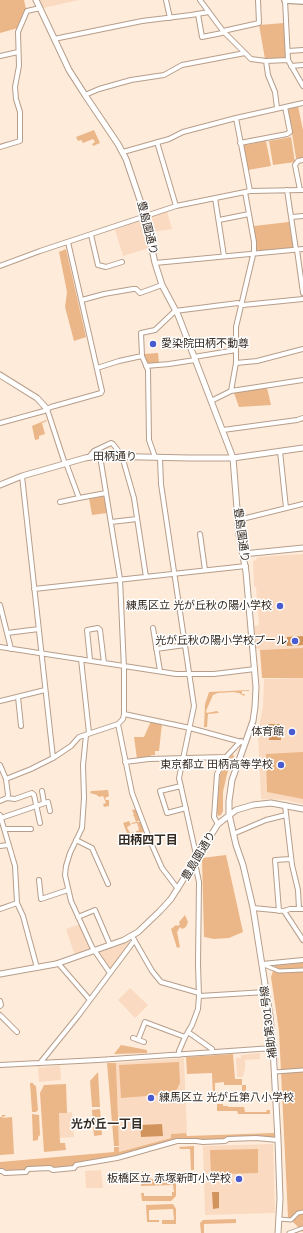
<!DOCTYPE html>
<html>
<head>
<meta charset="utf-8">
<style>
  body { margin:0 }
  canvas { display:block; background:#ffebda }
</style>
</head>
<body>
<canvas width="303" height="1233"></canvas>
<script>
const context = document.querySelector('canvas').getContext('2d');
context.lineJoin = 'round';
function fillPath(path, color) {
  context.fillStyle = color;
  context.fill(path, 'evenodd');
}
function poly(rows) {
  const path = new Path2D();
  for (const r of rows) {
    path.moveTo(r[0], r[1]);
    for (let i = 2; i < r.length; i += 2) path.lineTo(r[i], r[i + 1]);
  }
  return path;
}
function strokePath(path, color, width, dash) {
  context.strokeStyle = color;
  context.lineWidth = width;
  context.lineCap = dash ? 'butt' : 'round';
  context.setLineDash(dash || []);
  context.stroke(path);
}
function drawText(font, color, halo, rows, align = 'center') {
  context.font = font + ' Helvetica,"Noto Sans JP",sans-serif';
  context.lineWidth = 3;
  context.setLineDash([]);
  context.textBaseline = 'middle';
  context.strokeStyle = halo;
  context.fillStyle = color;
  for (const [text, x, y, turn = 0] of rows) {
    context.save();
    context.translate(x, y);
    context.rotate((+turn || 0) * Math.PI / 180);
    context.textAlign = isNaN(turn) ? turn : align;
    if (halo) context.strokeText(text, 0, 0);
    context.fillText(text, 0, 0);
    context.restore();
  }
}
fillPath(poly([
  [39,0,79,0,43,8],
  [167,211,172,229,152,232,149,217],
  [142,219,149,248,123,256,115,230],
  [303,554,303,648,260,650,256,648,254,626,259,625,256,587,254,587,253,562,258,557],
  [303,678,303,804,285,800,261,799,258,732,263,706,264,679],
  [80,924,91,949,75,954,74,953,66,929],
  [128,941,130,944,111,970,109,969,98,952],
  [130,988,148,1005,135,1018,118,1000],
  [260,1053,260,1059,245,1060,245,1071,244,1071,243,1077,237,1077,236,1058,241,1058,241,1055],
  [184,1058,187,1133,171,1134,171,1138,119,1152,116,1063],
  [60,1065,61,1080,39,1082,38,1068],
  [72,1112,74,1137,60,1138,59,1113],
  [273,1144,275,1213,205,1215,203,1146],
  [101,1170,103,1188,86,1188,85,1171]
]), '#fadbc1');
fillPath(poly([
  [0,0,24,0,26,9,18,28,0,33],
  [284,23,286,58,285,60,265,59,259,25],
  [298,106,303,130,303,159,298,160,296,158,288,109,289,108],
  [94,130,100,143,93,146,92,144,95,142,93,139,83,143,81,140,78,141,76,137],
  [291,137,295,162,273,165,269,141],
  [266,141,271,166,248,170,243,146,245,145],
  [289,222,293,247,292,248,259,252,257,250,254,226],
  [66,249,86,337,74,341,65,307,67,292,59,252],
  [158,353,159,363,147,364,144,354],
  [267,388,271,405,239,407,234,393],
  [46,420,47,421,42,423,45,434,39,436,39,439,35,440,32,426],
  [102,495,104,497,107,513,92,515,89,498],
  [303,648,303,678,262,678,260,650],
  [249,690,249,691,242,691,242,694,245,694,244,696,239,693,233,692,218,693,213,695,206,711,207,713,217,711,219,713,208,714,207,727,204,727,205,704,209,692],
  [151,721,162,723,159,751,155,751,155,755,151,755,151,757,137,759,134,737,144,737],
  [303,752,303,799,267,792,266,754],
  [233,754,234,757,227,774,223,792,223,811,221,815,218,816,217,813,217,807,220,775,228,759],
  [108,790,109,796,105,798,106,800,109,800,109,806,104,807,103,804,106,803,103,796,99,797,97,795,90,793,91,791],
  [136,809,140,820,136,822,141,822,144,832,134,836,134,834,129,838,123,823,129,821,131,825,127,827,130,833,133,832,136,834,136,831,138,831,139,829,137,823,132,824,131,823,136,822,134,816,132,815,134,815,132,810],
  [226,855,243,932,229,938,214,939,204,937,202,858],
  [185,915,188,922,186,927,182,929,180,927,177,932,180,947,177,948,171,929,176,925,178,926,180,924,179,922],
  [303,961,303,1232,288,1217,279,1031,271,977,275,965],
  [121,1045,147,1050,147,1053,114,1054],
  [233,1054,235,1079,242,1079,242,1085,246,1085,246,1101,239,1101,239,1095,242,1094,242,1085,224,1085,224,1082,215,1083,215,1092,218,1092,219,1098,213,1098,212,1073,187,1074,186,1057],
  [179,1062,180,1083,176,1091,172,1093,172,1095,165,1095,162,1093,160,1095,121,1098,119,1065],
  [107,1063,116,1063,119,1146,114,1146],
  [98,1072,100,1107,92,1107,90,1081],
  [30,1083,33,1083,34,1085,36,1086,38,1110,36,1112,32,1112],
  [66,1084,67,1113,59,1113,60,1143,65,1143,66,1150,44,1152,40,1093,44,1085],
  [217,1104,223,1104,223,1106,228,1106,228,1107,244,1107,245,1112,266,1112,267,1110,270,1110,270,1114,238,1114,237,1111,217,1111],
  [100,1109,102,1135,94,1136,92,1110],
  [32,1114,39,1115,40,1135,38,1137,38,1140,33,1141],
  [2,1115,6,1115,2,1118,12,1117,14,1154,0,1155,0,1117,2,1117],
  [186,1133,187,1136,274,1133,274,1137,227,1138,225,1140,177,1140,107,1160,73,1166,53,1168,49,1166,27,1168,24,1170,6,1171,3,1169,0,1169,0,1162,114,1152,114,1147,119,1147,119,1152,171,1138,171,1134],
  [194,1146,194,1170,191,1170,190,1149,180,1149,179,1147],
  [258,1149,258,1173,224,1174,224,1175,211,1176,210,1150],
  [141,1176,149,1176,151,1179,157,1180,176,1180,176,1196,171,1201,142,1201,141,1193,144,1193,144,1196,172,1196,172,1192,174,1192,173,1185,141,1186,141,1184,144,1183,144,1181,141,1181],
  [173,1204,176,1209,176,1224,162,1224,162,1220,174,1220,173,1209,149,1210,149,1220,159,1220,159,1222,147,1222,146,1205],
  [236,1219,236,1223,204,1224,204,1233,201,1233,200,1223,203,1220]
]), '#ecb788');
fillPath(poly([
  [303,636,303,645,287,646,287,637],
  [268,724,280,724,281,740,269,740],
  [162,1124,163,1136,141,1137,140,1125],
  [212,1192,219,1192,219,1208,213,1209]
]), '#d1945c');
const pedestrian = poly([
  [264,965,279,971,303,970],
  [275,1072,303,1070],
  [279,1219,291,1220,298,1213,303,1212],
  [289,1233,303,1228]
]);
const minor = poly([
  [166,0,170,18],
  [200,0,223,31,251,59,266,61,288,60],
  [285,0,288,60,303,86],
  [198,14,202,37,222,33,223,31,259,23,258,0],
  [54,39,142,21,191,15,209,12],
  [288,51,303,50],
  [0,56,18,52],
  [266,61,268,75,275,92,277,108],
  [291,66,303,65],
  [85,95,99,89,131,80,164,75,182,65,245,53],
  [236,118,250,191],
  [157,142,176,206],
  [240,143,287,134,290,132,285,107],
  [0,147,20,141,20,112,16,99,15,87,19,66,18,32,27,11,40,8],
  [123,152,169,139,183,132,236,118,303,103],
  [287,190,296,250],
  [300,190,295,165,298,161,303,160],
  [215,198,224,256],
  [292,217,303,216],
  [219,220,249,214],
  [91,235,98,265,106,267,122,262],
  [297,250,303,293],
  [155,263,303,249],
  [0,266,40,251,176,206,250,191,303,190],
  [82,300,104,294,133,289,136,289,140,293,162,285],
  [194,357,236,350],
  [236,363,257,361,303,349],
  [146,366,169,364,195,360],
  [97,368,119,361,142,356],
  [231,391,236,363,236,327,254,251,254,242,245,192],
  [211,401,231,391,303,380],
  [47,409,65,464],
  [0,423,44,411,51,407,101,393,102,391,68,242],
  [223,430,297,420,303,418],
  [280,451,286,508],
  [89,457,94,451,111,443,113,444,122,456,134,498,146,577],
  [155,457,149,440,148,370,142,356,141,333,155,330,175,311,238,303,243,305,303,299],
  [160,458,161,484,194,706,179,778,197,859],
  [66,463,79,498,106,493],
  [22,476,53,758],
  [60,502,79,498],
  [238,520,303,504],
  [111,522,137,519],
  [200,534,205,570],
  [34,589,246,566],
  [0,605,11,649],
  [153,628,160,671],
  [7,633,39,629],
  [0,647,176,674,214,674,255,669],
  [156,649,185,645],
  [81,659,89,733],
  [90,660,87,630,98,628,100,630,104,663],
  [18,697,21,726],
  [0,701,45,690],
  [124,714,190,728,245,743],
  [118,724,132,793,151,843,162,868,178,889],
  [86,735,83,765,84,798,82,828,70,853,66,866,65,875,71,901,92,947,110,973],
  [125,762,149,759,225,757],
  [0,765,6,779,8,795,7,798,0,801],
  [6,779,31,769,53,758,71,746,79,737,118,724,123,719,124,714,124,669,120,579,100,456],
  [181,786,160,791,167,813,186,808],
  [42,791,44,803],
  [7,798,15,799,32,793,34,795,40,823],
  [285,805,292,865,298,890,299,909],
  [0,815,15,866,17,903,23,916,37,968],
  [1,818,48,802,50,811],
  [218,824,214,817,217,774,225,758,241,741],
  [4,829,31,829],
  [233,834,266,820,286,815],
  [76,840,92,848,108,884],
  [0,846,8,845],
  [39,880,41,899,68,890],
  [253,908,284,911,290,909,303,909],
  [0,909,17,903],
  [279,911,275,860,291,859],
  [284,911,303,940],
  [78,917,95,910,110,945],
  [132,936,152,971,161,982,199,993],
  [58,963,90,1000],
  [262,964,303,960],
  [199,996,266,992],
  [0,1001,1,1005,0,1006],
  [0,1015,17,1032],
  [188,1032,212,1049,212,1052],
  [133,1038,144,1042],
  [138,1040,145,1022,185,1037],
  [179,1055,179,1051,185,1037,192,1025,198,1009,199,996,198,964,199,882,196,868,193,864],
  [40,1063,78,1016,134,941],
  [0,1065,98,1060,273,1048],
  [0,1171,2,1171,5,1173,26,1172,28,1169,50,1168,53,1170,74,1168,76,1165,117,1158,177,1141,196,1141,203,1142,225,1141,228,1139,256,1138,278,1140]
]);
const tertiary = poly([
  [36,0,69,70,85,95,118,144,126,159,144,212,155,263,162,285,178,315,233,458,239,534,246,572,256,687,255,707,253,721,232,780,229,801,229,814,236,845,243,865,253,908,270,1016,273,1048,278,1140,280,1199,278,1233],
  [0,375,37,398,47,409],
  [0,485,22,476,85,458,97,456,189,458,233,458,303,448],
  [243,554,303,548],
  [0,974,56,964,124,940,138,932,160,911,171,899,218,824,236,810,253,805,271,803,303,809]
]);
const secondary = poly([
  [285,0,303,1]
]);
strokePath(pedestrian, '#b69e8b', 5);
strokePath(minor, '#b69e8b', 6);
strokePath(tertiary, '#b69e8b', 7);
strokePath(secondary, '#b69e8b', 8);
strokePath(pedestrian, '#fff', 3);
strokePath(minor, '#fff', 4);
strokePath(tertiary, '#fff', 5);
strokePath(secondary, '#fff', 5.5);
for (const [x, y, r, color] of [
  [153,344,4,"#4a5acf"],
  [280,606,4,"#4a5acf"],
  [295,641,4,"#4a5acf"],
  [292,732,4,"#4a5acf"],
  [281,765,4,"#4a5acf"],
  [151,1098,4,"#4a5acf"],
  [239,1179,4,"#4a5acf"]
]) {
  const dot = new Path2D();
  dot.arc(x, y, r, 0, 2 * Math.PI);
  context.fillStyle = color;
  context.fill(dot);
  strokePath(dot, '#fff', 1.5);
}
drawText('11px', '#342b23', '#fff', [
  ["豊島園通り",147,228,76],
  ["田柄通り",115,457],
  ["豊島園通り",241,535,82],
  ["豊島園通り",199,856,-59],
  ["補助第301号線",269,1022,-97]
]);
drawText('11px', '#342b23', '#fff', [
  ["愛染院田柄不動尊",161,344,"left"],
  ["練馬区立 光が丘秋の陽小学校",272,606],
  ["光が丘秋の陽小学校プール",287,641],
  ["体育館",284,732],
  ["東京都立 田柄高等学校",273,765],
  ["練馬区立 光が丘第八小学校",159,1098,"left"],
  ["板橋区立 赤塚新町小学校",231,1179]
], 'right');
drawText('bold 12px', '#342b23', '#fff', [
  ["田柄四丁目",148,841],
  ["光が丘一丁目",107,1125]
]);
</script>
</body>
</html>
